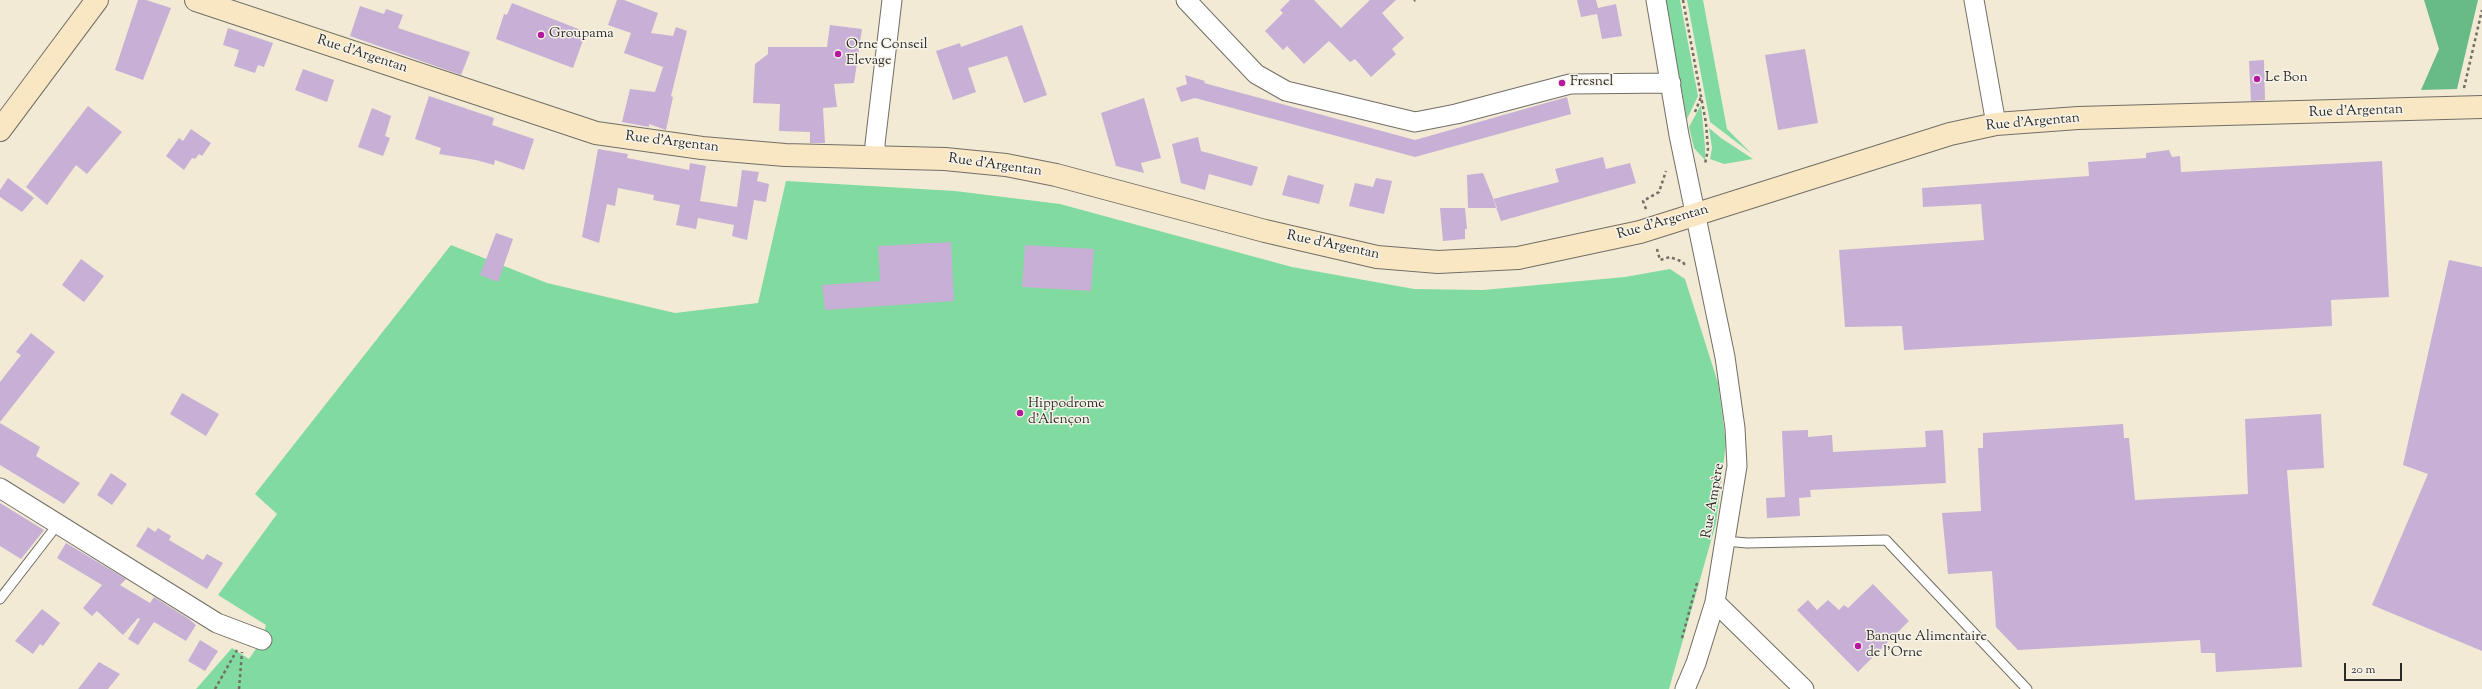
<!DOCTYPE html>
<html>
<head>
<meta charset="utf-8">
<style>
  body { margin:0 }
  #map { position:relative; width:2482px; height:689px; overflow:hidden; background:#f2ead4; font-family:"Sorts Mill Goudy",serif }
  canvas { display:block }
  .scale { position:absolute; left:2344px; top:663px; width:58px; height:18px; box-sizing:border-box; border:2px solid #2b2b2b; border-top:0; padding-left:5px; font-size:12px; line-height:14px; white-space:nowrap; color:#2b2b2b; -webkit-text-stroke:3px #f7f3e8; paint-order:stroke }
</style>
</head>
<body>
<div id="map">
<canvas width="2482" height="689"></canvas>
<div class="scale">20 m</div>
</div>
<script>
const context = document.querySelector('canvas').getContext('2d');
context.lineJoin = 'round';
function fillPath(path, color) {
  context.fillStyle = color;
  context.fill(path, 'evenodd');
}
function poly(rows) {
  const path = new Path2D();
  for (const r of rows) {
    path.moveTo(r[0], r[1]);
    for (let i = 2; i < r.length; i += 2) path.lineTo(r[i], r[i + 1]);
  }
  return path;
}
function strokePath(path, color, width, dash) {
  context.strokeStyle = color;
  context.lineWidth = width;
  context.lineCap = dash ? 'butt' : 'round';
  context.setLineDash(dash || []);
  context.stroke(path);
}
function drawText(font, color, halo, rows, align = 'center') {
  context.font = font + ' "Sorts Mill Goudy",serif';
  context.lineWidth = 3;
  context.setLineDash([]);
  context.textBaseline = 'middle';
  context.strokeStyle = halo;
  context.fillStyle = color;
  for (const [text, x, y, turn = 0] of rows) {
    context.save();
    context.translate(x, y);
    context.rotate((+turn || 0) * Math.PI / 180);
    context.textAlign = isNaN(turn) ? turn : align;
    if (halo) context.strokeText(text, 0, 0);
    context.fillText(text, 0, 0);
    context.restore();
  }
}
fillPath(poly([
  [1665,0,1680,0,1698,96,1687,119],
  [1687,0,1703,0,1727,129,1752,154,1710,122],
  [1701,105,1705,146,1705,160,1694,148,1689,127],
  [1709,128,1721,138,1753,159,1724,164,1710,159,1712,148],
  [786,181,955,191,1060,204,1292,267,1414,289,1483,290,1625,277,1670,269,1685,279,1718,383,1726,443,1716,523,1669,689,196,689,232,648,249,659,262,640,266,625,218,595,277,514,255,494,451,245,547,283,675,313,758,303]
]), '#81dba1');
fillPath(poly([
  [2424,0,2478,0,2457,89,2421,90,2439,49]
]), '#68bb87');
fillPath(poly([
  [138,0,146,0,171,8,143,80,115,70],
  [617,0,624,0,658,13,651,33,673,36,676,27,687,31,671,96,673,97,666,130,649,124,649,127,622,122,630,89,655,92,663,67,624,53,631,33,608,25],
  [1290,0,1314,0,1341,28,1370,0,1396,0,1382,13,1404,38,1392,49,1396,54,1371,77,1355,59,1350,62,1329,41,1304,64,1287,46,1283,50,1265,31,1283,13,1280,10],
  [1577,0,1596,0,1598,8,1616,4,1622,36,1602,39,1597,14,1581,17],
  [512,3,586,32,573,68,496,39,504,14,507,15],
  [360,6,384,14,386,9,403,15,398,28,470,52,461,75,350,36],
  [830,25,862,29,854,83,834,84,837,107,823,108,825,143,810,143,810,132,779,131,780,104,753,103,755,64,768,54,768,47,827,47],
  [1022,25,1047,95,1024,103,1007,56,968,68,976,92,953,100,936,51,960,43,961,47],
  [228,28,273,43,264,67,258,65,255,73,234,66,239,50,223,45],
  [1805,49,1818,123,1778,130,1765,55],
  [2264,60,2265,100,2251,101,2249,61],
  [303,69,334,80,327,102,295,90],
  [1185,75,1205,81,1204,83,1415,140,1567,97,1571,114,1415,157,1195,98,1181,102,1176,88,1187,84],
  [429,96,494,118,492,125,534,139,524,170,495,160,494,165,476,160,439,154,441,148,415,139],
  [1144,98,1161,158,1141,163,1144,173,1116,166,1101,113],
  [88,106,122,132,87,174,76,165,47,205,26,187],
  [372,108,391,116,385,136,390,138,383,156,358,147],
  [191,129,211,143,202,156,199,154,195,159,192,158,184,170,166,156,179,138,183,141],
  [1198,137,1201,151,1258,167,1252,186,1209,174,1205,190,1181,183,1172,144],
  [598,149,628,154,627,158,689,170,690,163,706,166,700,201,737,207,742,170,759,172,757,181,769,184,766,202,754,200,747,240,732,236,734,225,698,218,696,229,676,225,680,205,653,200,654,195,618,188,615,206,607,204,599,243,582,237],
  [2169,150,2172,157,2180,156,2181,172,2382,161,2389,297,2331,300,2332,326,1904,350,1902,326,1845,327,1839,250,1984,240,1981,204,1923,207,1922,188,2089,176,2088,162,2146,158,2146,153],
  [1603,157,1606,169,1630,163,1636,183,1501,221,1493,199,1559,182,1555,169],
  [1483,173,1497,208,1468,208,1467,175],
  [1288,175,1324,185,1319,204,1282,195],
  [8,178,34,198,22,212,0,197,0,190],
  [1376,178,1392,181,1384,214,1349,206,1355,183,1373,187],
  [1440,208,1465,208,1467,229,1465,229,1465,239,1443,241],
  [496,233,513,239,498,282,480,275],
  [951,242,954,301,825,310,822,285,880,281,878,246],
  [1025,245,1094,249,1091,291,1022,287],
  [81,259,104,276,84,302,62,285],
  [2449,260,2482,267,2482,651,2372,605,2428,474,2403,465],
  [31,333,55,352,0,422,0,382,21,355,16,352],
  [182,393,219,414,206,436,170,414],
  [2321,414,2324,468,2287,470,2302,667,2216,672,2215,653,2201,653,2200,640,2018,650,1996,627,1992,571,1948,574,1942,513,1981,511,1978,448,1983,448,1983,433,2123,424,2124,438,2129,438,2135,500,2248,494,2245,419],
  [0,423,40,447,36,456,80,483,64,504,0,465],
  [1808,430,1808,437,1832,435,1833,452,1926,447,1925,431,1943,430,1946,483,1810,490,1811,497,1799,498,1800,516,1767,518,1766,498,1785,497,1782,431],
  [111,473,127,484,112,505,97,495],
  [0,503,44,530,21,559,0,546],
  [148,527,155,532,158,528,171,536,169,540,203,560,207,554,223,563,207,589,136,546],
  [66,543,126,579,120,585,150,603,154,597,189,619,196,625,186,641,154,622,138,645,128,639,140,619,138,618,123,635,97,611,92,616,83,608,102,585,57,558],
  [1873,584,1909,621,1858,672,1797,610,1808,600,1817,610,1828,600,1839,610,1844,605,1848,608],
  [42,609,60,623,43,646,40,644,33,654,15,641],
  [200,640,218,651,205,671,188,661],
  [99,662,120,674,108,689,78,689]
]), '#c7afd5');
const service = poly([
  [1725,541,1747,543,1886,540,2027,689],
  [0,599,58,524]
]);
const minor = poly([
  [1186,0,1256,74,1286,91,1415,122,1456,114,1570,84,1671,83],
  [1656,0,1679,135,1725,357,1735,428,1737,466,1715,602,1696,663,1685,689],
  [1974,0,1996,124],
  [876,156,875,144,892,0],
  [0,488,217,623,262,640],
  [1715,602,1804,689]
]);
const secondary = poly([
  [196,0,596,133,702,148,785,155,945,159,1006,165,1056,175,1265,231,1377,257,1438,262,1518,258,1640,232,1950,134,1996,124,2078,118,2482,107],
  [0,130,97,0]
]);
strokePath(service, '#716e66', 11);
strokePath(minor, '#716e66', 21);
strokePath(secondary, '#716e66', 24);
strokePath(poly([
  [1683,0,1706,123,1708,149,1705,164],
  [1414,1,1415,0],
  [2464,88,2482,10],
  [1695,112,1701,97],
  [1646,209,1643,201,1659,192,1666,171],
  [1657,249,1660,260,1670,257,1683,262,1686,267],
  [1682,638,1697,583],
  [215,689,237,650],
  [239,689,242,652]
]), '#716e66', 2.5, [3, 3]);
strokePath(service, '#fff', 9);
strokePath(minor, '#fff', 19);
strokePath(secondary, '#f9e7c3', 22);
for (const [x, y, r, color] of [
  [541,35,4,"#b5179e"],
  [838,54,4,"#b5179e"],
  [2257,79,4,"#b5179e"],
  [1562,83,4,"#b5179e"],
  [1020,413,4,"#b5179e"],
  [1858,646,4,"#b5179e"]
]) {
  const dot = new Path2D();
  dot.arc(x, y, r, 0, 2 * Math.PI);
  context.fillStyle = color;
  context.fill(dot);
  strokePath(dot, '#f7f3e8', 1.5);
}
drawText('14px', '#2b2b2b', '#f7f3e8', [
  ["Groupama",549,35],
  ["Orne Conseil",846,46],
  ["Elevage",846,62],
  ["Le Bon",2265,79],
  ["Fresnel",1570,83],
  ["Hippodrome",1028,405],
  ["d'Alençon",1028,421],
  ["Banque Alimentaire",1866,638],
  ["de l'Orne",1866,654]
], 'left');
drawText('14px', '#2b2b2b', '#f7f3e8', [
  ["Rue d'Argentan",362,55,18],
  ["Rue d'Argentan",2356,112,-2],
  ["Rue d'Argentan",2033,123,-5],
  ["Rue d'Argentan",672,143,7],
  ["Rue d'Argentan",995,166,8],
  ["Rue d'Argentan",1663,223,-16],
  ["Rue d'Argentan",1333,246,12],
  ["Rue Ampère",1714,501,-80]
]);
</script>
</body>
</html>
